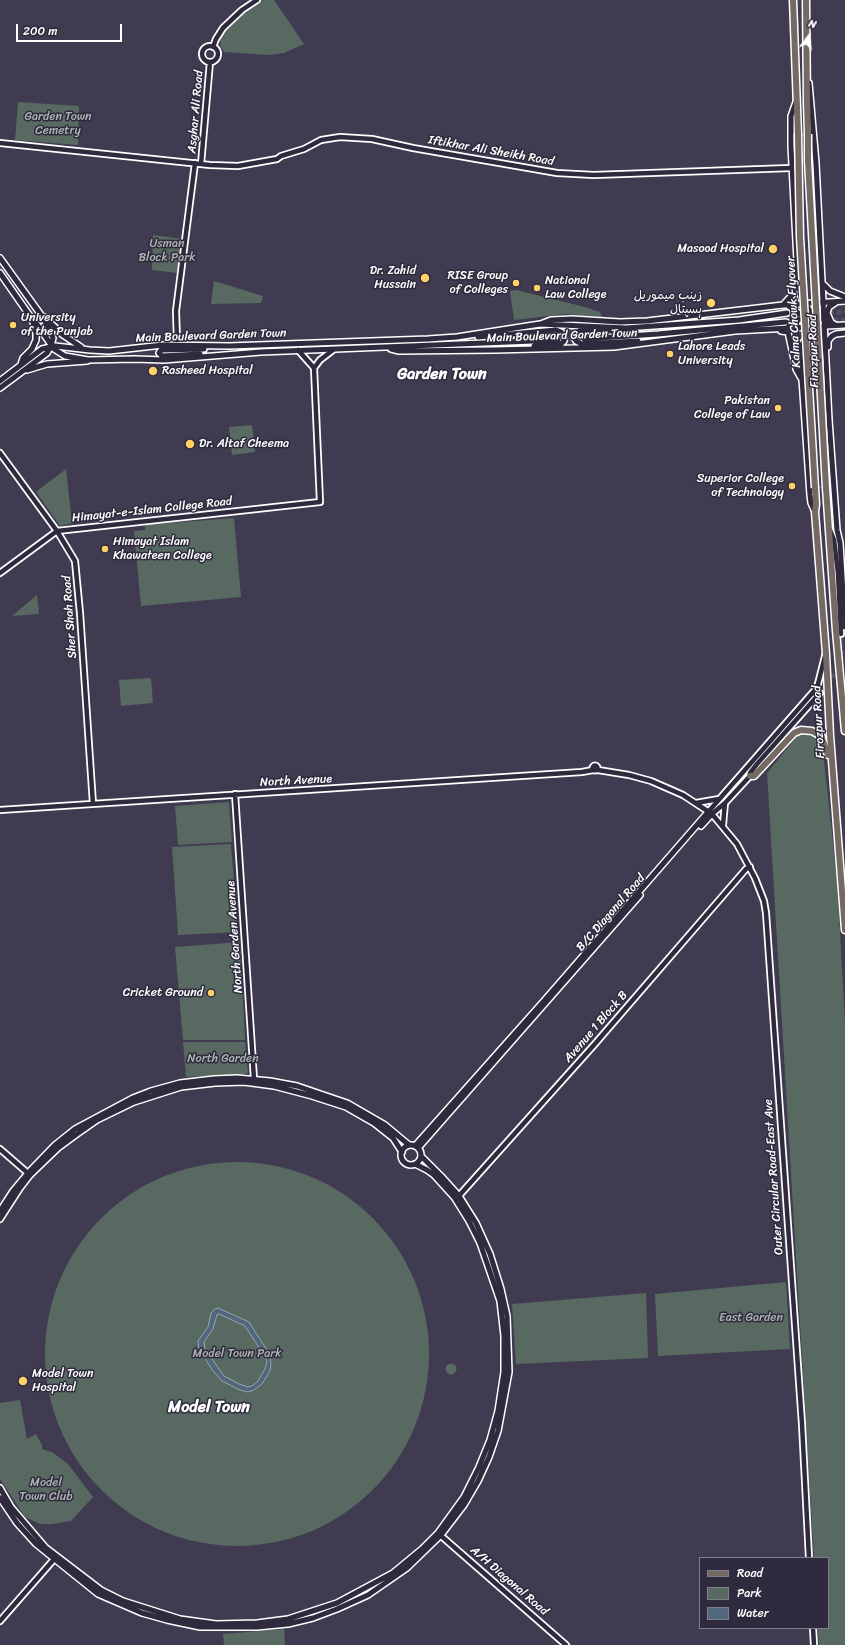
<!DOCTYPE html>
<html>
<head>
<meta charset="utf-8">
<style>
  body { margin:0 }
  #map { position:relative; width:845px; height:1645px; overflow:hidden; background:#413b51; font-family:Sriracha,sans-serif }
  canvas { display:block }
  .legend { position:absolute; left:699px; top:1557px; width:130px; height:72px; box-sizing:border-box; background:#2f2a3d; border:1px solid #827f8b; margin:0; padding:5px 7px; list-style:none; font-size:12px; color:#fff }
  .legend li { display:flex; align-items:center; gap:8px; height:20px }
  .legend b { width:20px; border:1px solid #827f8b }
  .north { position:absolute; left:789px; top:16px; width:40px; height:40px; -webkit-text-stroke:3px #2f2a3d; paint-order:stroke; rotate:16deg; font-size:11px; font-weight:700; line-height:16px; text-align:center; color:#fff }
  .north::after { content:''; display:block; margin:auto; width:14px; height:18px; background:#fff; clip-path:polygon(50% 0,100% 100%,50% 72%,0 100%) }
  .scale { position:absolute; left:16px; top:24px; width:106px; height:18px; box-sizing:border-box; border:2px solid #fff; border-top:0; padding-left:5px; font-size:12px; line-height:14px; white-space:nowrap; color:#fff; -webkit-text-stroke:3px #2f2a3d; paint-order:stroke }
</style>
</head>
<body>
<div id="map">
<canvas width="845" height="1645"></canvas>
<ul class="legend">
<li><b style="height:5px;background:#756964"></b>Road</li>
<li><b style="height:11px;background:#576961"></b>Park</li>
<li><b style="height:11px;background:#51687c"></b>Water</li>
</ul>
<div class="north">N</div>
<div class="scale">200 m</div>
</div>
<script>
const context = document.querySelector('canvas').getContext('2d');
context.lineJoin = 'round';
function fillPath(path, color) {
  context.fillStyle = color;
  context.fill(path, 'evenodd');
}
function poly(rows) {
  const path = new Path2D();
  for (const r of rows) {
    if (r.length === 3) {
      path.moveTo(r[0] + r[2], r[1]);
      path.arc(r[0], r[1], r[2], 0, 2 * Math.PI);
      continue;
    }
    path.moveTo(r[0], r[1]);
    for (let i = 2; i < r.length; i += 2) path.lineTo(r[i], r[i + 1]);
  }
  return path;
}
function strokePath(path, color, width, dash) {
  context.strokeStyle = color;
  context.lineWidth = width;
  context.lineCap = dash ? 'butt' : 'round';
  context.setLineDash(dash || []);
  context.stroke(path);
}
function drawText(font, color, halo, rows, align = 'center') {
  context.font = font + ' Sriracha,"Playpen Sans Arabic",sans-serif';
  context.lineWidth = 3;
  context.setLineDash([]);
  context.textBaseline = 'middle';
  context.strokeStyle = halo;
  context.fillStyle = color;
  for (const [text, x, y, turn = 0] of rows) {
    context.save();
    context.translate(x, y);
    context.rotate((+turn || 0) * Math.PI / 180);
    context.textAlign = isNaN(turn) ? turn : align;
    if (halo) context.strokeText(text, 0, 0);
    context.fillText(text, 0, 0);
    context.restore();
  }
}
fillPath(poly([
  [263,0,274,0,304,44,284,53,269,55,224,52,221,48,220,40,221,36,235,20],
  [18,102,79,106,78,145,15,140],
  [153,235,183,239,178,273,152,270],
  [214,281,263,296,261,303,211,304],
  [516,290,585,307,600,312,602,317,566,314,514,320,510,291],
  [252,425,255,452,232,455,229,427],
  [66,469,72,523,60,526,36,492],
  [234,518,241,597,141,606,134,531,145,530,145,525],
  [37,595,39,614,12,616],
  [151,678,153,703,121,706,119,680],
  [804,731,819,738,823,751,837,879,845,1022,845,1645,819,1645,818,1628,828,1628,828,1558,814,1558,767,773,798,735],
  [229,802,232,842,178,845,175,806],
  [231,844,238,932,178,935,172,847],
  [240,942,245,1040,183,1040,175,947],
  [183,1042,245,1042,248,1073,240,1075,186,1077],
  [237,1354,192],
  [786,1282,790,1349,658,1356,655,1294],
  [646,1293,648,1358,516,1364,512,1304],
  [451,1369,5.5],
  [20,1400,27,1439,36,1434,42,1445,42,1449,52,1452,68,1464,93,1497,71,1521,52,1524,40,1524,25,1517,0,1479,0,1403],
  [284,1629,285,1645,224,1645,223,1634]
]), '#576961');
const water = poly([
  [218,1308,249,1322,270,1355,271,1364,270,1371,262,1384,254,1390,248,1392,240,1390,222,1381,213,1371,199,1349,198,1341,208,1327,211,1313,215,1309,218,1308],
  [219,1314,245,1326,265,1357,267,1362,265,1369,258,1381,252,1386,248,1387,239,1384,224,1376,205,1349,204,1342,213,1329,217,1315,219,1314]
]);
fillPath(water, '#51687c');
strokePath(water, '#97a4b0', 1);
strokePath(poly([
  [820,693,841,666,842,660,841,634]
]), '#544f62', 4.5, [4.5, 2]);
strokePath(poly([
  [814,313,845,312],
  [826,320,845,320],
  [561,339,584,339]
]), '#544f62', 5, [5, 2.5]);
const tertiary = poly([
  [210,54,8],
  [213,47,216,39,223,28,242,10,257,0],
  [0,143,210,165,238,166,277,159,281,156,304,149,321,140,340,137,372,139,413,148,557,173,594,175,791,168],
  [201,164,210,62],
  [177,340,176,311,195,163],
  [314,368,320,360,333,350],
  [0,453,57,531,75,561,80,613,93,804],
  [830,530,834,540,838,573,841,634],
  [0,573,57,531,320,502,314,368,298,350],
  [595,768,2.5],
  [598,770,629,775,651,781,683,795,712,814,737,844,755,878,764,901,766,913,802,1424,809,1558],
  [235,794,254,1079],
  [696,803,719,799],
  [0,810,582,772,593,770],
  [709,811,815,690,818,684,825,656],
  [712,814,725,803,750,776,750,773,757,764,820,693],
  [723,825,725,803],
  [0,1149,30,1175],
  [457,1198,594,1045,746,869,750,867],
  [439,1534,566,1645],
  [0,1621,56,1557],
  [813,1628,814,1645]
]);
const secondary = poly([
  [809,83,816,163,829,420,837,530,840,543,845,627],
  [0,258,41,315,51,332,53,338,51,346,47,353,0,388],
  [0,273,32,319,36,323,54,349,65,356,88,360,135,359,164,360,261,352,558,340],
  [798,281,801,298,811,312,821,319,834,324],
  [822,283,830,291,845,297],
  [783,305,793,294,798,280,791,146,791,116,796,102],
  [787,305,817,326,822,334,823,339],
  [44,317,63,335,81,347],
  [831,322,827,313,829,307,835,303],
  [543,323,551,320,572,319,620,322,647,321,783,305,845,301],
  [788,327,805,316],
  [627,331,579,331,575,333,574,337,576,341,582,344,638,341],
  [781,331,788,332,796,369,801,378],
  [478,337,556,330,561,332,564,336,564,341,561,344,534,346],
  [584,339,658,334,786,322],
  [828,347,828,341,832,336,836,334,845,333],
  [391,349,399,351,495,350,614,347,735,331,845,325],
  [200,354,162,356,159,353,161,350,204,349],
  [21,364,23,358,32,349,36,340,36,333,32,319],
  [27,370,47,364,87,361],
  [0,381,42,349,55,346,90,350,109,351,163,345,229,346,428,339,457,337,540,324,626,328,739,320,787,313],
  [815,512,811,503,810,495,802,379,801,346,805,340,819,339,822,343,823,349],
  [701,826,712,814],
  [411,1155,10],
  [415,1146,544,1001,709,811],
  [418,1148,640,895],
  [0,1211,13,1191,28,1173,55,1145,75,1129,133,1098,151,1091,180,1083,214,1079,237,1078,270,1081,297,1086,347,1103,385,1125,409,1145],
  [0,1219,20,1188,30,1175,58,1148,77,1134,97,1120,134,1102,181,1087,215,1083,244,1082,274,1086,312,1096,346,1107,374,1123,393,1138,402,1152],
  [0,1488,11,1507,46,1548,101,1590,123,1601,180,1619,216,1624,257,1623,288,1619,337,1603,393,1573,422,1549,438,1533,464,1497,479,1467,490,1440,498,1411,504,1372,504,1336,500,1301,480,1243,469,1221,454,1197,434,1175,427,1170,415,1164],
  [0,1498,17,1523,36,1544,98,1594,142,1613,167,1620,200,1627,257,1627,288,1624,313,1618,337,1609,368,1595,407,1568,441,1535,464,1505,478,1481,489,1457,498,1431,509,1372,507,1316,501,1289,490,1254,476,1223,459,1196,441,1176,421,1156]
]);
const primary = poly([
  [793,0,798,134],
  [806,0,807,103,808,134],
  [815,488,816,504,815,512,826,654,830,735,845,930],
  [826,488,836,631,845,731],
  [750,776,754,776,794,733,801,730,812,731,821,736,828,755]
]);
strokePath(tertiary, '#fff', 8);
strokePath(secondary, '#fff', 8);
strokePath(primary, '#fff', 9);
strokePath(tertiary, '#2f2a3d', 4.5);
strokePath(secondary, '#2f2a3d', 5);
strokePath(primary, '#756964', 6);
const primaryBridge = poly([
  [798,134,800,237,815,488],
  [808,134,808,161,826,488]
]);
strokePath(primaryBridge, '#fff', 9, []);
strokePath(primaryBridge, '#756964', 6);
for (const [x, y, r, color] of [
  [773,249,5,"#ffd166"],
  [425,278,5,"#ffd166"],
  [516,283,4,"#ffd166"],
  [537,288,4,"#ffd166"],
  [711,303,5,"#ffd166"],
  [13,325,4,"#ffd166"],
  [670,354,4,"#ffd166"],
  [153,371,5,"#ffd166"],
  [778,408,4,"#ffd166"],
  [190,444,5,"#ffd166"],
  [792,486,4,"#ffd166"],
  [105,549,4,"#ffd166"],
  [211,993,4,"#ffd166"],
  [23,1381,5,"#ffd166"]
]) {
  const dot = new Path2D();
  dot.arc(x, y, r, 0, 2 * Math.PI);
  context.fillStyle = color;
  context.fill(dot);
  strokePath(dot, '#2f2a3d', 1.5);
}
drawText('12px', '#fff', '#2f2a3d', [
  ["Asghar Ali Road",196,112,-85],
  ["Iftikhar Ali Sheikh Road",491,151,10],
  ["Kalma Chowk Flyover",794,312,-93],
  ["Main Boulevard Garden Town",211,336,-2],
  ["Main Boulevard Garden Town",562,336,-2],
  ["Firozpur Road",814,351,-92],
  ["Himayat-e-Islam College Road",152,510,-6],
  ["Sher Shah Road",70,617,-94],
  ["Firozpur Road",819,722,-93],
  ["North Avenue",296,781,-3],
  ["B/C Diagonal Road",611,913,-49],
  ["North Garden Avenue",235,937,-94],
  ["Avenue 1 Block B",596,1027,-49],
  ["Outer Circular Road-East Ave",774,1177,-94],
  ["A/H Diagonal Road",509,1581,41]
]);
drawText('12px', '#abb4b0', '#2f2a3d', [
  ["Garden Town",58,117],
  ["Cemetry",58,131],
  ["Usman",167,244],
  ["Block Park",167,258],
  ["North Garden",223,1059],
  ["East Garden",751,1318],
  ["Model Town Park",237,1354],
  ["Model",46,1483],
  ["Town Club",46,1497]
]);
drawText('12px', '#fff', '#2f2a3d', [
  ["Masood Hospital",764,249],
  ["Dr. Zahid",416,271],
  ["Hussain",416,285],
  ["RISE Group",508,276],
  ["of Colleges",508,290],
  ["National",545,281,"left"],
  ["Law College",545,295,"left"],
  ["زینب میموریل",702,296],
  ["ہسپتال",702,310],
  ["University",21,318,"left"],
  ["of the Punjab",21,332,"left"],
  ["Lahore Leads",678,347,"left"],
  ["University",678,361,"left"],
  ["Rasheed Hospital",162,371,"left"],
  ["Pakistan",770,401],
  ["College of Law",770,415],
  ["Dr. Altaf Cheema",199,444,"left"],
  ["Superior College",784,479],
  ["of Technology",784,493],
  ["Himayat Islam",113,542,"left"],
  ["Khawateen College",113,556,"left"],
  ["Cricket Ground",203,993],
  ["Model Town",32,1374,"left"],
  ["Hospital",32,1388,"left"]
], 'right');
drawText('bold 16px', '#fff', '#2f2a3d', [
  ["Garden Town",442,375],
  ["Model Town",209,1408]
]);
</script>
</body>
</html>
